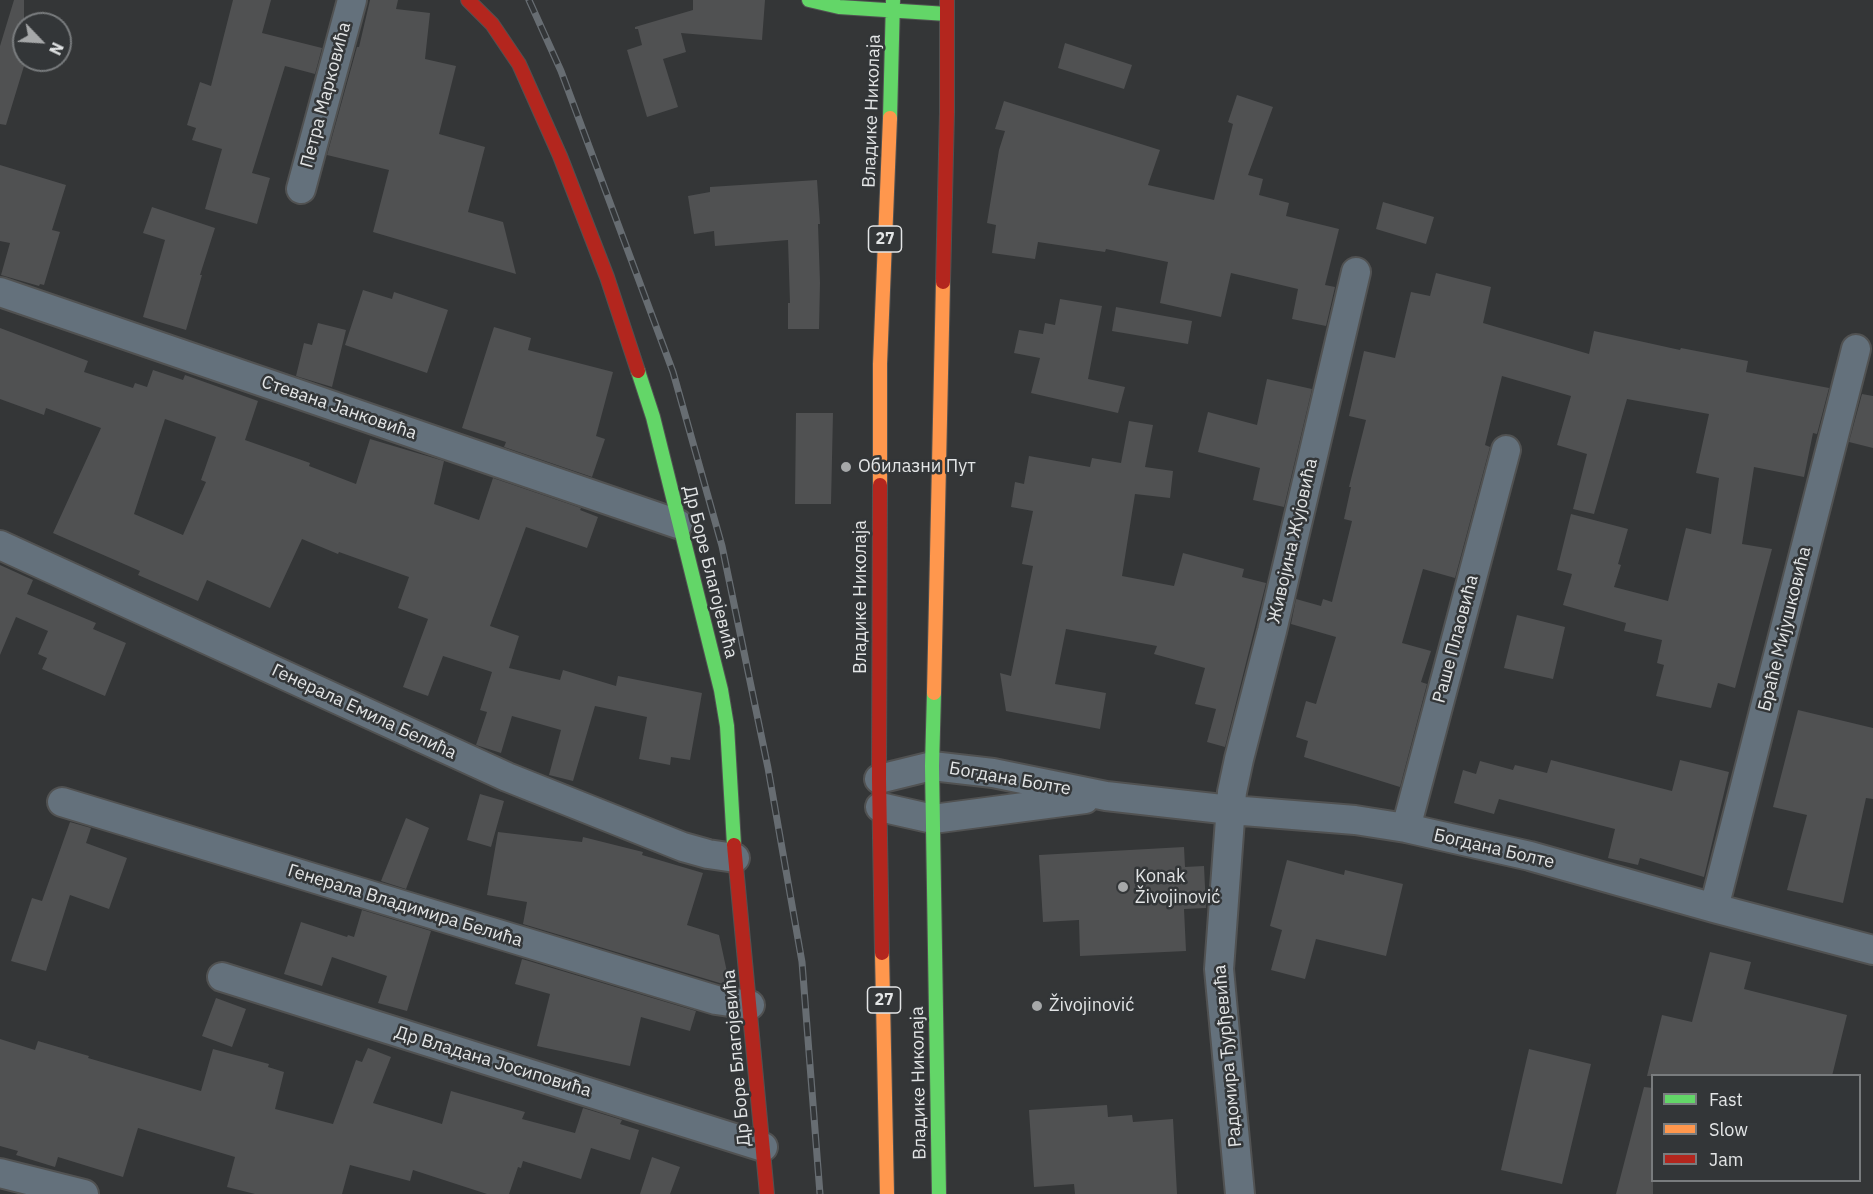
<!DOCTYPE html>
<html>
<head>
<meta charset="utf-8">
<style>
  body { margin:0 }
  #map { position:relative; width:1873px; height:1194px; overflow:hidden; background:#343637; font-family:"IBM Plex Sans",sans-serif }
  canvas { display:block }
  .legend { position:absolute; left:1651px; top:1074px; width:210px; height:108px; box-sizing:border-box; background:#333638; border:2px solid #797c7e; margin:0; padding:8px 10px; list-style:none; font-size:18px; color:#e3e5e6 }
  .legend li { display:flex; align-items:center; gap:12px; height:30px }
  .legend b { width:30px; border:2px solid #797c7e }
  .north { position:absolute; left:12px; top:12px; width:60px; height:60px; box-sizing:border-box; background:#333638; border:2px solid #797c7e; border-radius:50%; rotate:115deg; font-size:16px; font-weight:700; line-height:24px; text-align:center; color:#e3e5e6 }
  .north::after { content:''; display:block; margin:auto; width:21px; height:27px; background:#a6a8a9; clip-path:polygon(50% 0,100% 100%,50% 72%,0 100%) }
</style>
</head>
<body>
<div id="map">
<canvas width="1873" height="1194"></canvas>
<ul class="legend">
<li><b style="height:8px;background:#63d668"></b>Fast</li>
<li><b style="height:8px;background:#ff974d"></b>Slow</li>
<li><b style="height:8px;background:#b3261e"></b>Jam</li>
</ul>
<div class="north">N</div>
</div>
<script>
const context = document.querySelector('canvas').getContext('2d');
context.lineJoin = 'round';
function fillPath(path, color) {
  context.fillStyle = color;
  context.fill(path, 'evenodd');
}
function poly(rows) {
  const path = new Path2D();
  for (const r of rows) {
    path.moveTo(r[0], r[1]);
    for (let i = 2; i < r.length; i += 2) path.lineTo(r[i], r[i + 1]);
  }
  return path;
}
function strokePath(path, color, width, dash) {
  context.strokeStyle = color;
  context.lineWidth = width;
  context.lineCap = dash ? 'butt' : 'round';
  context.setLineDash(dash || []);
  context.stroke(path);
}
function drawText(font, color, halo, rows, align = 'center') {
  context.font = font + ' "IBM Plex Sans",sans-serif';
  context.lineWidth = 5;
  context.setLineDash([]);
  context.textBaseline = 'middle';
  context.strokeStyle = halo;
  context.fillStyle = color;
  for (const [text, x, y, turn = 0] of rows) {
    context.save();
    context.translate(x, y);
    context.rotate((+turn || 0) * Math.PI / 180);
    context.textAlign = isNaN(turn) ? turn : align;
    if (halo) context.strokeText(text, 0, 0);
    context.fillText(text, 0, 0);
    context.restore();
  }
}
fillPath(poly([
  [14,0,24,0,24,66,6,125,0,124,0,46],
  [233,0,271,0,262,33,322,48,315,74,285,66,252,173,270,178,257,224,205,209,222,149,192,140,196,128,187,125,200,82,211,86],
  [370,0,398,0,396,9,430,13,425,59,456,66,439,134,485,147,468,212,503,222,516,274,373,232,389,170,327,155,357,47,359,47],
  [693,0,765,0,762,40,681,33,686,52,663,59,678,107,647,117,627,50,642,45,638,29,635,29,635,27,693,10],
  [1065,43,1132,65,1124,89,1058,68],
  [1237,95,1273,107,1248,175,1263,179,1259,195,1289,203,1286,216,1339,229,1325,285,1335,287,1326,326,1292,319,1298,289,1231,273,1221,317,1160,303,1168,262,1106,249,1105,252,1038,242,1035,259,992,253,996,225,987,223,999,150,1005,131,995,129,1004,101,1160,150,1148,185,1214,200,1233,124,1228,122],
  [0,165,66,185,52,230,60,232,44,285,40,284,39,286,1,275,10,243,0,241],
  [817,180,820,224,818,224,820,283,819,329,788,329,788,303,790,303,788,240,715,246,714,231,694,234,688,196,710,192,710,187],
  [1383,202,1434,217,1426,244,1376,229],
  [152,207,215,228,200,275,202,275,186,330,143,317,165,240,143,233],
  [1436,273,1491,287,1483,323,1589,354,1594,331,1680,350,1681,348,1748,361,1746,372,1829,388,1817,434,1813,433,1804,477,1754,467,1742,544,1772,549,1735,688,1718,683,1711,708,1656,696,1664,665,1657,663,1662,640,1624,631,1626,623,1563,605,1572,574,1557,570,1571,514,1628,529,1618,564,1621,565,1614,587,1668,601,1686,528,1711,534,1719,478,1696,473,1709,414,1627,399,1594,514,1573,509,1587,454,1557,445,1571,396,1502,376,1485,445,1490,447,1455,578,1423,569,1402,643,1431,651,1421,682,1427,684,1400,787,1304,757,1308,741,1296,737,1306,701,1316,704,1336,637,1291,624,1296,599,1321,606,1323,599,1332,602,1352,521,1344,519,1351,487,1349,487,1366,420,1349,416,1364,351,1395,358,1411,292,1430,296],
  [363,290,392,299,394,292,448,310,427,373,345,345],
  [1060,299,1102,306,1088,379,1125,387,1118,413,1031,393,1040,358,1014,353,1019,330,1043,334,1045,323,1055,325],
  [1116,307,1192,321,1188,344,1112,331],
  [318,323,346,330,332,387,296,376,304,343,312,345],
  [494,327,531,338,528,350,613,372,596,436,605,439,592,477,504,447,506,442,462,428],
  [0,328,88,361,84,372,133,388,135,383,147,387,153,370,183,380,185,375,258,401,245,440,310,463,309,466,356,484,370,439,444,461,434,504,479,520,493,478,581,508,580,510,598,517,587,548,526,527,490,626,519,636,509,668,560,680,563,670,616,686,618,676,702,693,690,760,671,757,670,765,639,759,647,717,595,706,573,781,549,775,561,730,512,716,501,753,476,745,487,712,480,710,492,672,443,656,428,696,403,687,428,619,398,608,409,577,339,552,338,554,302,539,270,608,207,580,198,601,138,575,140,571,53,533,101,428,46,408,44,415,0,399],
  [165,419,216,437,201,480,206,482,183,535,134,514],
  [1267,379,1312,389,1284,507,1253,500,1260,468,1198,452,1208,412,1257,425],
  [1862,394,1873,396,1873,448,1849,442],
  [796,413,833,413,831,504,795,504],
  [1129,421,1153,425,1145,467,1173,471,1170,498,1135,494,1122,576,1174,586,1183,553,1244,569,1242,577,1266,583,1225,747,1207,742,1216,709,1195,704,1205,668,1154,654,1157,646,1066,629,1055,684,1106,693,1100,729,1006,711,1000,673,1011,676,1033,566,1022,564,1033,511,1011,507,1015,482,1024,484,1029,456,1090,467,1092,458,1121,463],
  [0,565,33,580,27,594,96,623,93,629,126,643,105,696,42,669,47,658,38,654,48,631,16,617,0,655],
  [1517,615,1565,627,1553,679,1504,668],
  [1798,710,1873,728,1873,799,1866,798,1843,903,1787,890,1807,815,1773,807],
  [1551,760,1672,791,1680,760,1729,772,1704,877,1640,858,1638,865,1608,858,1615,829,1499,799,1494,814,1454,803,1463,770,1476,774,1480,761,1513,770,1515,765,1547,773],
  [480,794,504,801,491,847,467,840],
  [406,818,429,828,406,889,381,881],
  [70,822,91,828,86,843,127,858,109,909,70,895,46,971,11,961,32,898,42,901],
  [498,832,582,842,583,837,643,852,642,855,703,873,687,925,719,935,727,972,723,984,523,924,527,902,487,895],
  [1184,847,1185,867,1204,866,1206,908,1184,909,1186,951,1080,956,1079,920,1043,922,1039,855],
  [1287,860,1344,875,1345,870,1403,884,1386,956,1316,939,1305,979,1271,970,1282,930,1270,926],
  [362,910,431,931,407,1011,378,1003,387,976,332,957,322,986,284,974,301,922,347,937,348,935,354,937],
  [1710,952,1751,962,1744,989,1847,1015,1832,1076,1647,1076,1662,1015,1692,1022],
  [522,959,696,1011,690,1031,641,1017,630,1066,537,1046,550,994,515,984],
  [216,998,246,1009,232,1047,202,1036],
  [0,1039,35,1050,38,1041,89,1056,88,1058,201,1091,213,1049,269,1064,268,1067,284,1072,275,1109,333,1124,356,1060,362,1062,368,1048,391,1057,373,1103,442,1124,451,1091,525,1112,522,1119,575,1133,583,1108,622,1120,620,1124,639,1130,630,1160,591,1148,581,1179,523,1161,521,1168,518,1167,509,1194,487,1194,413,1170,410,1181,350,1165,342,1194,255,1194,227,1187,235,1157,138,1128,123,1177,58,1157,55,1167,16,1155,18,1151,0,1146],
  [1529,1049,1591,1064,1562,1184,1501,1170],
  [1644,1087,1653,1088,1653,1194,1616,1194],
  [1107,1105,1108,1117,1132,1115,1133,1122,1173,1119,1177,1194,1075,1194,1074,1184,1034,1187,1029,1110],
  [652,1157,680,1167,670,1194,640,1194]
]), '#505152');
const street = poly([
  [301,189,352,0],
  [0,292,678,524],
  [0,545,507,777,683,847,708,854,735,858],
  [879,779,932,766,993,773,1106,796,1231,810,1355,820,1406,828,1530,856,1714,908,1873,950],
  [62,802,716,1000,750,1005],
  [880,807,933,819,1085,799],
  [1406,828,1506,450],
  [1714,908,1856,349],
  [222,977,763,1147],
  [0,1173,84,1194],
  [1240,1194,1219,969,1232,792,1239,759,1272,631,1356,272]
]);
const fast = poly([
  [809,0,839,7,947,14],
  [890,118,893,0],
  [638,371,653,417,721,690,727,726,734,845],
  [934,693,932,766,939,1194]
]);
const slow = poly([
  [880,485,880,364,890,118],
  [934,693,943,282],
  [882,953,887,1194]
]);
const jam = poly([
  [468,0,492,24,519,64,560,156,607,277,638,371],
  [943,282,947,112,947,0],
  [880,485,879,779,882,953],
  [734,845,767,1194]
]);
strokePath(street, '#515252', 32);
strokePath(fast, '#515252', 16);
strokePath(slow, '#515252', 16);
strokePath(jam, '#515252', 16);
strokePath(street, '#64717c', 28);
strokePath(fast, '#63d668', 14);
strokePath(slow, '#ff974d', 14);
strokePath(jam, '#b3261e', 14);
const rail = poly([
  [529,0,561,71,673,372,722,546,768,768,802,962,820,1194]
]);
strokePath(rail, '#676d72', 7);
strokePath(rail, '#333638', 4.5, [14]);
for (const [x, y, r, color] of [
  [846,467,6,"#a6a8a9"],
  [1123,887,6,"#a6a8a9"],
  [1037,1006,6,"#a6a8a9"]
]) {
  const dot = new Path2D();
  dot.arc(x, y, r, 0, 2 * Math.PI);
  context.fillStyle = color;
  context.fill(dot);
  strokePath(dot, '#333638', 2);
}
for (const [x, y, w] of [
  [885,239,33],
  [884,1000,33]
]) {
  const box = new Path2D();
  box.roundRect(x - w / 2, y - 13, w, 26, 4.5);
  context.fillStyle = '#333638';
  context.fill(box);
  strokePath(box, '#e3e5e6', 1.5);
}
drawText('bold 16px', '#e3e5e6', null, [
  ["27",885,239],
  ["27",884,1000]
]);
drawText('18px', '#e3e5e6', '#333638', [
  ["Петра Марковића",326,95,-75],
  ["Владике Николаја",872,111,-88],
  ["Стевана Јанковића",339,408,19],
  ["Живојина Жујовића",1293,541,-77],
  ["Др Боре Благојевића",710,572,76],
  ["Владике Николаја",861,597,-90],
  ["Браће Мијушковића",1785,629,-76],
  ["Раше Плаовића",1456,639,-75],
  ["Генерала Емила Белића",364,712,25],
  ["Богдана Болте",1010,779,10],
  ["Богдана Болте",1494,849,13],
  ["Генерала Владимира Белића",405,906,17],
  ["Радомира Ђурђевића",1228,1056,-95],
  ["Др Боре Благојевића",737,1058,-95],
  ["Др Владана Јосиповића",493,1062,17],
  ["Владике Николаја",919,1083,-91]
]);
drawText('18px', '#e3e5e6', '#333638', [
  ["Обилазни Пут",858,467],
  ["Konak",1135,877],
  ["Živojinović",1135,898],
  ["Živojinović",1049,1006]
], 'left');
</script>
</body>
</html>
